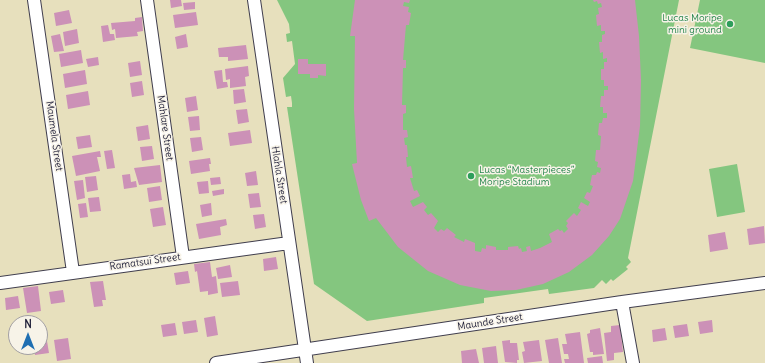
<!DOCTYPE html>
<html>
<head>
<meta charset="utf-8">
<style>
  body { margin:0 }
  #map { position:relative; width:765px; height:363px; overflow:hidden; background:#e7e0bd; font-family:Delius,sans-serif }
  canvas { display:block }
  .north { position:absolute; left:8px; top:315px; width:40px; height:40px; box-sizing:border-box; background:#f7f3e8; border:1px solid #a29fa3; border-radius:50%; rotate:0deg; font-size:11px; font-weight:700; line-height:16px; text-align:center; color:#22223b }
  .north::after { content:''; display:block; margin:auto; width:14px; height:18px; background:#1f6fb2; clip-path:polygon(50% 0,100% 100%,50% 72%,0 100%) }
</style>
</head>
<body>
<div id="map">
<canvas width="765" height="363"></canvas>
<div class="north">N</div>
</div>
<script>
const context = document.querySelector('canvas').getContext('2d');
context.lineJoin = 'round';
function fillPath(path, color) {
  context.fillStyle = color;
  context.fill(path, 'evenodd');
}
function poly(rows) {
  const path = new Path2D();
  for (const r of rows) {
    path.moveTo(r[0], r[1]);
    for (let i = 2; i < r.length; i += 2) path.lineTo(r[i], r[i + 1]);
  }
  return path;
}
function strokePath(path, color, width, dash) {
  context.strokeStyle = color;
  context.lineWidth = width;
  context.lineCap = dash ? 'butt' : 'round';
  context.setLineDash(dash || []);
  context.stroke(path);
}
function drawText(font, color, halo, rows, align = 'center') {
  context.font = font + ' Delius,sans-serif';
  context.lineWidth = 3;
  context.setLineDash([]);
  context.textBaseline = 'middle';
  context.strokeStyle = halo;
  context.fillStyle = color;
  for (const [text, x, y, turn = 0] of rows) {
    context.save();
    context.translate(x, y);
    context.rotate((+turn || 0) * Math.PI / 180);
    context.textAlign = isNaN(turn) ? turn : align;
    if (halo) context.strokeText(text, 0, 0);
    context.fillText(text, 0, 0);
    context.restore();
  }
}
fillPath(poly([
  [277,0,679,0,628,258,631,262,626,267,628,269,613,281,611,279,606,284,602,280,594,288,549,294,548,289,484,298,484,303,367,321,314,284,287,107,292,107,292,103,291,96,286,97,283,78,295,64,292,41,287,42,286,34,290,33,289,24],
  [700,0,765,0,765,63,690,48],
  [737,164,745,212,717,217,709,169]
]), '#84c67f');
fillPath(poly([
  [170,0,181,0,182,6,171,8],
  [355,0,410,0,409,3,404,2,403,6,409,7,408,12,411,13,409,25,406,25,403,60,406,60,406,68,403,68,402,105,406,105,406,113,403,114,403,130,407,130,408,137,404,138,405,145,407,145,408,157,406,157,407,167,411,166,413,178,410,178,414,191,417,190,420,196,410,201,413,207,423,202,427,207,424,210,428,215,431,213,438,221,434,228,438,232,441,229,444,231,447,228,456,235,454,237,464,242,465,239,475,243,475,251,481,252,482,248,486,249,486,245,496,247,496,250,508,250,508,247,518,246,519,249,521,248,522,252,527,251,526,247,530,246,531,251,540,248,552,242,549,234,558,229,560,231,562,230,564,233,568,229,566,226,568,223,566,221,574,213,577,216,581,210,578,208,581,202,588,206,590,202,584,198,587,192,590,193,593,186,590,185,592,175,596,175,597,172,600,173,601,168,597,167,598,162,595,161,596,150,600,150,601,136,598,135,599,123,602,123,603,118,607,118,607,113,603,113,603,107,600,107,601,96,604,96,604,90,608,90,608,86,604,86,604,80,601,80,601,69,604,69,604,62,607,62,607,58,603,59,603,52,600,53,599,42,602,42,602,35,605,34,605,31,601,31,601,25,597,26,596,15,599,14,598,8,602,7,601,3,598,4,597,1,594,2,593,0,635,0,639,36,641,80,640,126,633,181,620,219,609,236,592,255,569,272,543,284,516,290,491,291,460,285,428,271,398,247,376,218,369,221,361,200,352,164,357,163,354,109,355,36,350,36],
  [195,2,195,9,184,10,183,3],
  [69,10,72,23,56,26,54,13],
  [196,12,198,25,175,28,173,15],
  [142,17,143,31,137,32,138,36,116,38,115,29,112,30,111,23,135,21,135,18],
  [108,25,110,34,114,34,115,40,103,42,101,26],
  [77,29,79,43,65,46,63,32],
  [60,34,64,51,54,52,51,36],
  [186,34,188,47,177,49,175,37],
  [246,45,248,59,228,61,228,57,219,57,218,48],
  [81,50,83,63,61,67,59,54],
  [98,57,99,65,88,67,86,59],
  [298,59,308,59,308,64,326,64,326,76,318,75,318,78,310,78,310,74,298,74],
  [140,61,142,75,130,77,128,63],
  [248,66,249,76,245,77,246,86,230,88,230,79,226,80,225,69],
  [85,70,87,84,65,88,63,74],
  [222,70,223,82,227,82,228,87,217,89,214,71],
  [142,81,144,95,132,97,130,83],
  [244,89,246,102,234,104,233,90],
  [88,91,90,105,68,109,66,95],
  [196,96,198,110,187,112,185,98],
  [247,109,249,122,238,124,236,110],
  [199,116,200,130,190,131,188,117],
  [148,125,150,139,138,141,136,127],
  [250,130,252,143,230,146,228,133],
  [90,135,92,147,78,149,76,137],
  [201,137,203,150,192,152,190,138],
  [152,146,154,159,142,161,140,147],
  [112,150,115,168,107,169,104,151],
  [100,151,101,157,97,157,100,171,76,176,72,156],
  [210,158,211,164,209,164,210,171,191,174,189,161],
  [160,165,162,182,139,185,134,168],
  [256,171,258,185,247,186,245,173],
  [130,174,131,182,136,181,137,187,124,189,122,175],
  [96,176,98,190,87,192,85,177],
  [220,177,221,184,211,185,210,178],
  [83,180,85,198,77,200,74,181],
  [208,181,209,193,199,194,197,182],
  [160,186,162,200,149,202,147,188],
  [224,189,224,194,213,196,212,191],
  [259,193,261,207,250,208,248,194],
  [99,197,101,211,90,212,88,198],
  [86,203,88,217,80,218,78,204],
  [211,203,212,215,202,217,200,205],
  [163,207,166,225,153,227,150,209],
  [264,214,266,227,255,229,253,215],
  [226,219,227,225,220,227,221,235,199,239,196,224],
  [764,226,765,243,749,245,747,229],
  [725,232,728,249,710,252,708,235],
  [276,257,278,269,264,271,263,259],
  [210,262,212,277,216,276,218,293,208,295,208,291,200,292,197,271,195,272,194,264],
  [230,265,232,277,218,279,216,268],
  [188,271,190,283,176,285,174,273],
  [103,281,106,300,102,300,103,306,94,307,90,282],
  [238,281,240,295,222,297,220,283],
  [38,286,41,311,27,313,23,288],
  [63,290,65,302,51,304,49,292],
  [18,296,20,308,6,310,5,298],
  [215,316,218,335,207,337,204,318],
  [196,320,198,332,184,334,182,322],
  [712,320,713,332,700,334,698,322],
  [175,323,177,335,163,337,161,325],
  [687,324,689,336,675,338,673,326],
  [620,325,623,352,614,353,614,360,607,361,604,333,611,332,611,326],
  [600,328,604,354,593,355,593,352,590,352,587,334,590,333,590,330],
  [665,328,667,340,653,342,652,330],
  [580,332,584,363,565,363,564,359,569,359,568,354,564,354,562,344,567,344,565,334],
  [68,338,71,359,57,361,54,340],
  [558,338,562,363,549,363,545,340],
  [510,340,510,343,517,343,519,360,517,360,517,363,505,362,502,341],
  [539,340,542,361,524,363,522,352,525,351,523,342],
  [47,341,49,353,35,355,34,347,40,347,40,342],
  [496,346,498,363,484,363,482,348],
  [476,349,479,363,462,363,461,351],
  [602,356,603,363,588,363,587,358]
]), '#cc91b7');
const minor = poly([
  [34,0,73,272],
  [147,0,183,257],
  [254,0,307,363],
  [0,283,289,243],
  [622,302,633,363],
  [216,363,622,302,765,283]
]);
strokePath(minor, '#403e4e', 14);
strokePath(minor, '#fff', 12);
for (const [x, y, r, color] of [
  [730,24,4,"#2e9e5b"],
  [471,176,4,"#2e9e5b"]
]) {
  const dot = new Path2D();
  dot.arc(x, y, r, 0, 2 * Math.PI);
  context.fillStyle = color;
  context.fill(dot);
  strokePath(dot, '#f7f3e8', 1.5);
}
drawText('10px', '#27864d', '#f7f3e8', [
  ["Lucas Moripe",722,18],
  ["mini ground",722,30],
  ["Lucas “Masterpieces”",479,170,"left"],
  ["Moripe Stadium",479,182,"left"]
], 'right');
drawText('10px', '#22223b', '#f7f3e8', [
  ["Mahlare Street",165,128,82],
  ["Maumela Street",54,136,82],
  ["Hlahla Street",279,175,81],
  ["Ramatsui Street",145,262,-8],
  ["Maunde Street",490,322,-9]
]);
</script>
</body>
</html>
